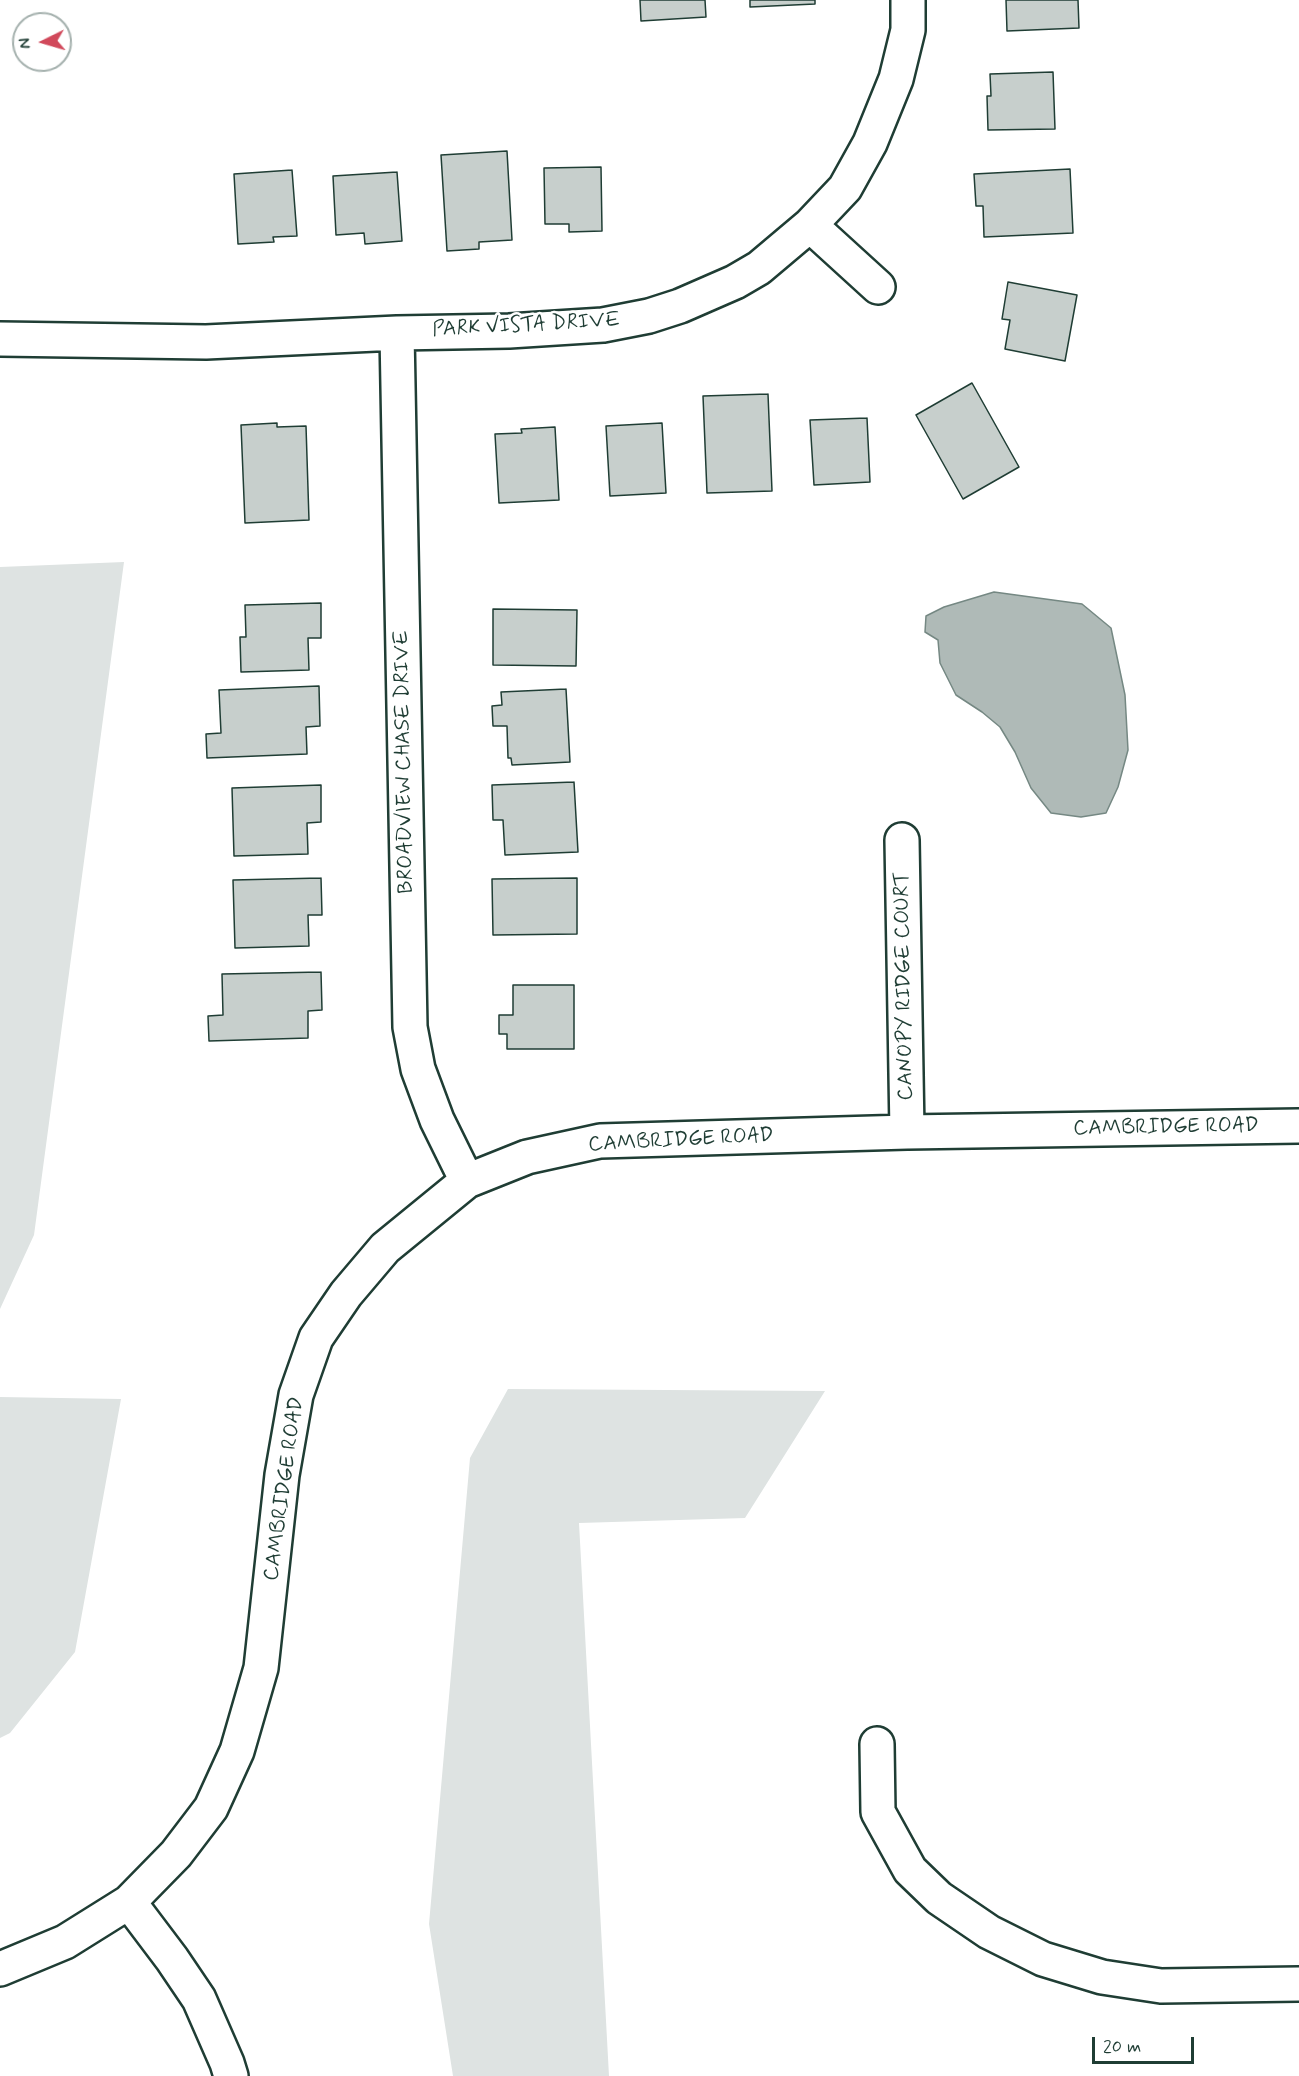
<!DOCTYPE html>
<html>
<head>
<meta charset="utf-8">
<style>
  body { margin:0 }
  #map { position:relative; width:1299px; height:2076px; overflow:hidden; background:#fff; font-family:Mynerve,sans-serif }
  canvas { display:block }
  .north { position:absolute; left:12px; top:12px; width:60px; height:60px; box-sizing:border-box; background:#fff; border:2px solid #a5b1ae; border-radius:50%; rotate:265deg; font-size:16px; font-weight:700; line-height:24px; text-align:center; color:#1f3d34 }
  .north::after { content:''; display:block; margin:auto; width:21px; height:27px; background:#d1495b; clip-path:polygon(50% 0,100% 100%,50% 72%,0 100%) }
  .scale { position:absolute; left:1092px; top:2037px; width:102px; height:27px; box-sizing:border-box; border:3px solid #1f3d34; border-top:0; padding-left:8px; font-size:18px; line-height:21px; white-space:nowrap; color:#1f3d34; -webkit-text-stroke:4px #fff; paint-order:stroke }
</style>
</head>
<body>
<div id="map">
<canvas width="1299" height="2076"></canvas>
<div class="north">N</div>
<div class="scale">20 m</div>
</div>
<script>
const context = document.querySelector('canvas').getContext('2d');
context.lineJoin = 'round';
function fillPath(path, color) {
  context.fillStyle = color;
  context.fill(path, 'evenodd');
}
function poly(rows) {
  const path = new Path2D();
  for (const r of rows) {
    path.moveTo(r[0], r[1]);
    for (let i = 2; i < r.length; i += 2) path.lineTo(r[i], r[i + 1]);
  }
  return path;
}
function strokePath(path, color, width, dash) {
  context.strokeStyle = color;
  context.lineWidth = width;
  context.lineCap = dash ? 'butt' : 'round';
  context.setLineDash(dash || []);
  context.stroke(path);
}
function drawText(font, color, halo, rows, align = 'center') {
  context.font = font + ' Mynerve,sans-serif';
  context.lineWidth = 5;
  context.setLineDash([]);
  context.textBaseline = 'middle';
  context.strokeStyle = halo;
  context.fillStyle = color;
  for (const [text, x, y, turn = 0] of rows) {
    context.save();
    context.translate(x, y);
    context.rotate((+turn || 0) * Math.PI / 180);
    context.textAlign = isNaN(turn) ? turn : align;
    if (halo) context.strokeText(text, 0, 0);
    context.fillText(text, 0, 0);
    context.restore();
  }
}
fillPath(poly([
  [124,562,34,1235,0,1309,0,567],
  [508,1389,825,1391,745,1518,579,1523,609,2076,453,2076,429,1924,470,1458],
  [0,1397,121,1399,75,1652,10,1733,0,1738]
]), '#dee3e2');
const water = poly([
  [994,592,1082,604,1111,628,1125,695,1128,750,1118,787,1106,813,1081,817,1051,813,1031,788,1015,752,1000,727,982,712,956,695,940,663,938,640,925,632,926,616,944,607,994,592]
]);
fillPath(water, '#afbab7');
strokePath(water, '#758883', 1.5);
const building = poly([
  [640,0,705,0,706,17,641,21,640,0],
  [750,0,815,0,815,4,750,7,750,0],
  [1006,0,1078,0,1079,28,1007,31,1006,0],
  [1053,72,1055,129,988,130,987,96,991,96,990,74,1053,72],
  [507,151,512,240,479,242,479,249,447,251,441,155,507,151],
  [601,167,602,231,569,232,569,224,545,224,544,168,601,167],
  [1070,169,1073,233,984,237,983,206,976,206,974,174,1070,169],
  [292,170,297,236,273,237,274,242,238,244,234,174,292,170],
  [397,172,402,241,365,244,364,233,336,235,333,176,397,172],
  [1008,282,1077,295,1065,361,1005,349,1010,320,1002,319,1008,282],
  [972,383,1019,467,963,499,916,415,972,383],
  [768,394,772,491,707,493,703,396,768,394],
  [867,418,870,482,814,485,810,420,867,418],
  [277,423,277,427,306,426,309,520,245,523,241,425,277,423],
  [662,423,666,493,610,496,606,426,662,423],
  [555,427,559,500,499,503,495,434,522,433,521,429,555,427],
  [321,603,321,638,308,638,309,670,241,672,240,637,246,637,245,605,321,603],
  [493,609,577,610,576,666,493,665,493,609],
  [319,686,320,726,306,727,307,754,207,758,206,734,221,733,219,690,319,686],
  [566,689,570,762,512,765,511,758,508,758,507,726,493,726,492,706,502,705,501,692,566,689],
  [574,782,578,852,505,855,503,820,493,820,492,785,574,782],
  [321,785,321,822,307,823,308,854,234,856,232,788,321,785],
  [321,878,322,915,308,915,309,946,235,948,233,880,321,878],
  [577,878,577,934,493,935,492,879,577,878],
  [321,972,322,1010,308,1011,308,1038,209,1041,208,1016,223,1015,222,974,321,972],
  [513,985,574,985,574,1049,507,1049,507,1034,499,1034,499,1015,513,1015,513,985]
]);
fillPath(building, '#c7cfcc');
strokePath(building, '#1f3d34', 1.5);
const minor = poly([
  [810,225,878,287],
  [397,333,410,1027,418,1069,437,1120,467,1181],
  [0,339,206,342,397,333,509,331,603,325,649,316,680,306,735,282,759,268,810,225,845,188,870,143,896,79,908,30,908,0],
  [902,840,907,1132],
  [877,1744,878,1812,910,1870,939,1898,989,1932,1043,1959,1102,1977,1161,1986,1299,1984],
  [129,1902,172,1959,199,1999,227,2063,231,2076],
  [0,1969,65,1942,129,1902,176,1854,211,1808,237,1751,261,1668,282,1475,296,1395,316,1338,346,1294,385,1248,467,1181,527,1157,600,1141,907,1132,1299,1126]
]);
strokePath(minor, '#1f3d34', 38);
strokePath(minor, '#fff', 33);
drawText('21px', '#1f3d34', '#fff', [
  ["PARK VISTA DRIVE",526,326,-3],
  ["BROADVIEW CHASE DRIVE",405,762,-91],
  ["CANOPY RIDGE COURT",905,986,-91],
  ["CAMBRIDGE ROAD",1166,1128,-1],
  ["CAMBRIDGE ROAD",681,1141,-3],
  ["CAMBRIDGE ROAD",285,1489,-82]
]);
</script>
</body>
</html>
